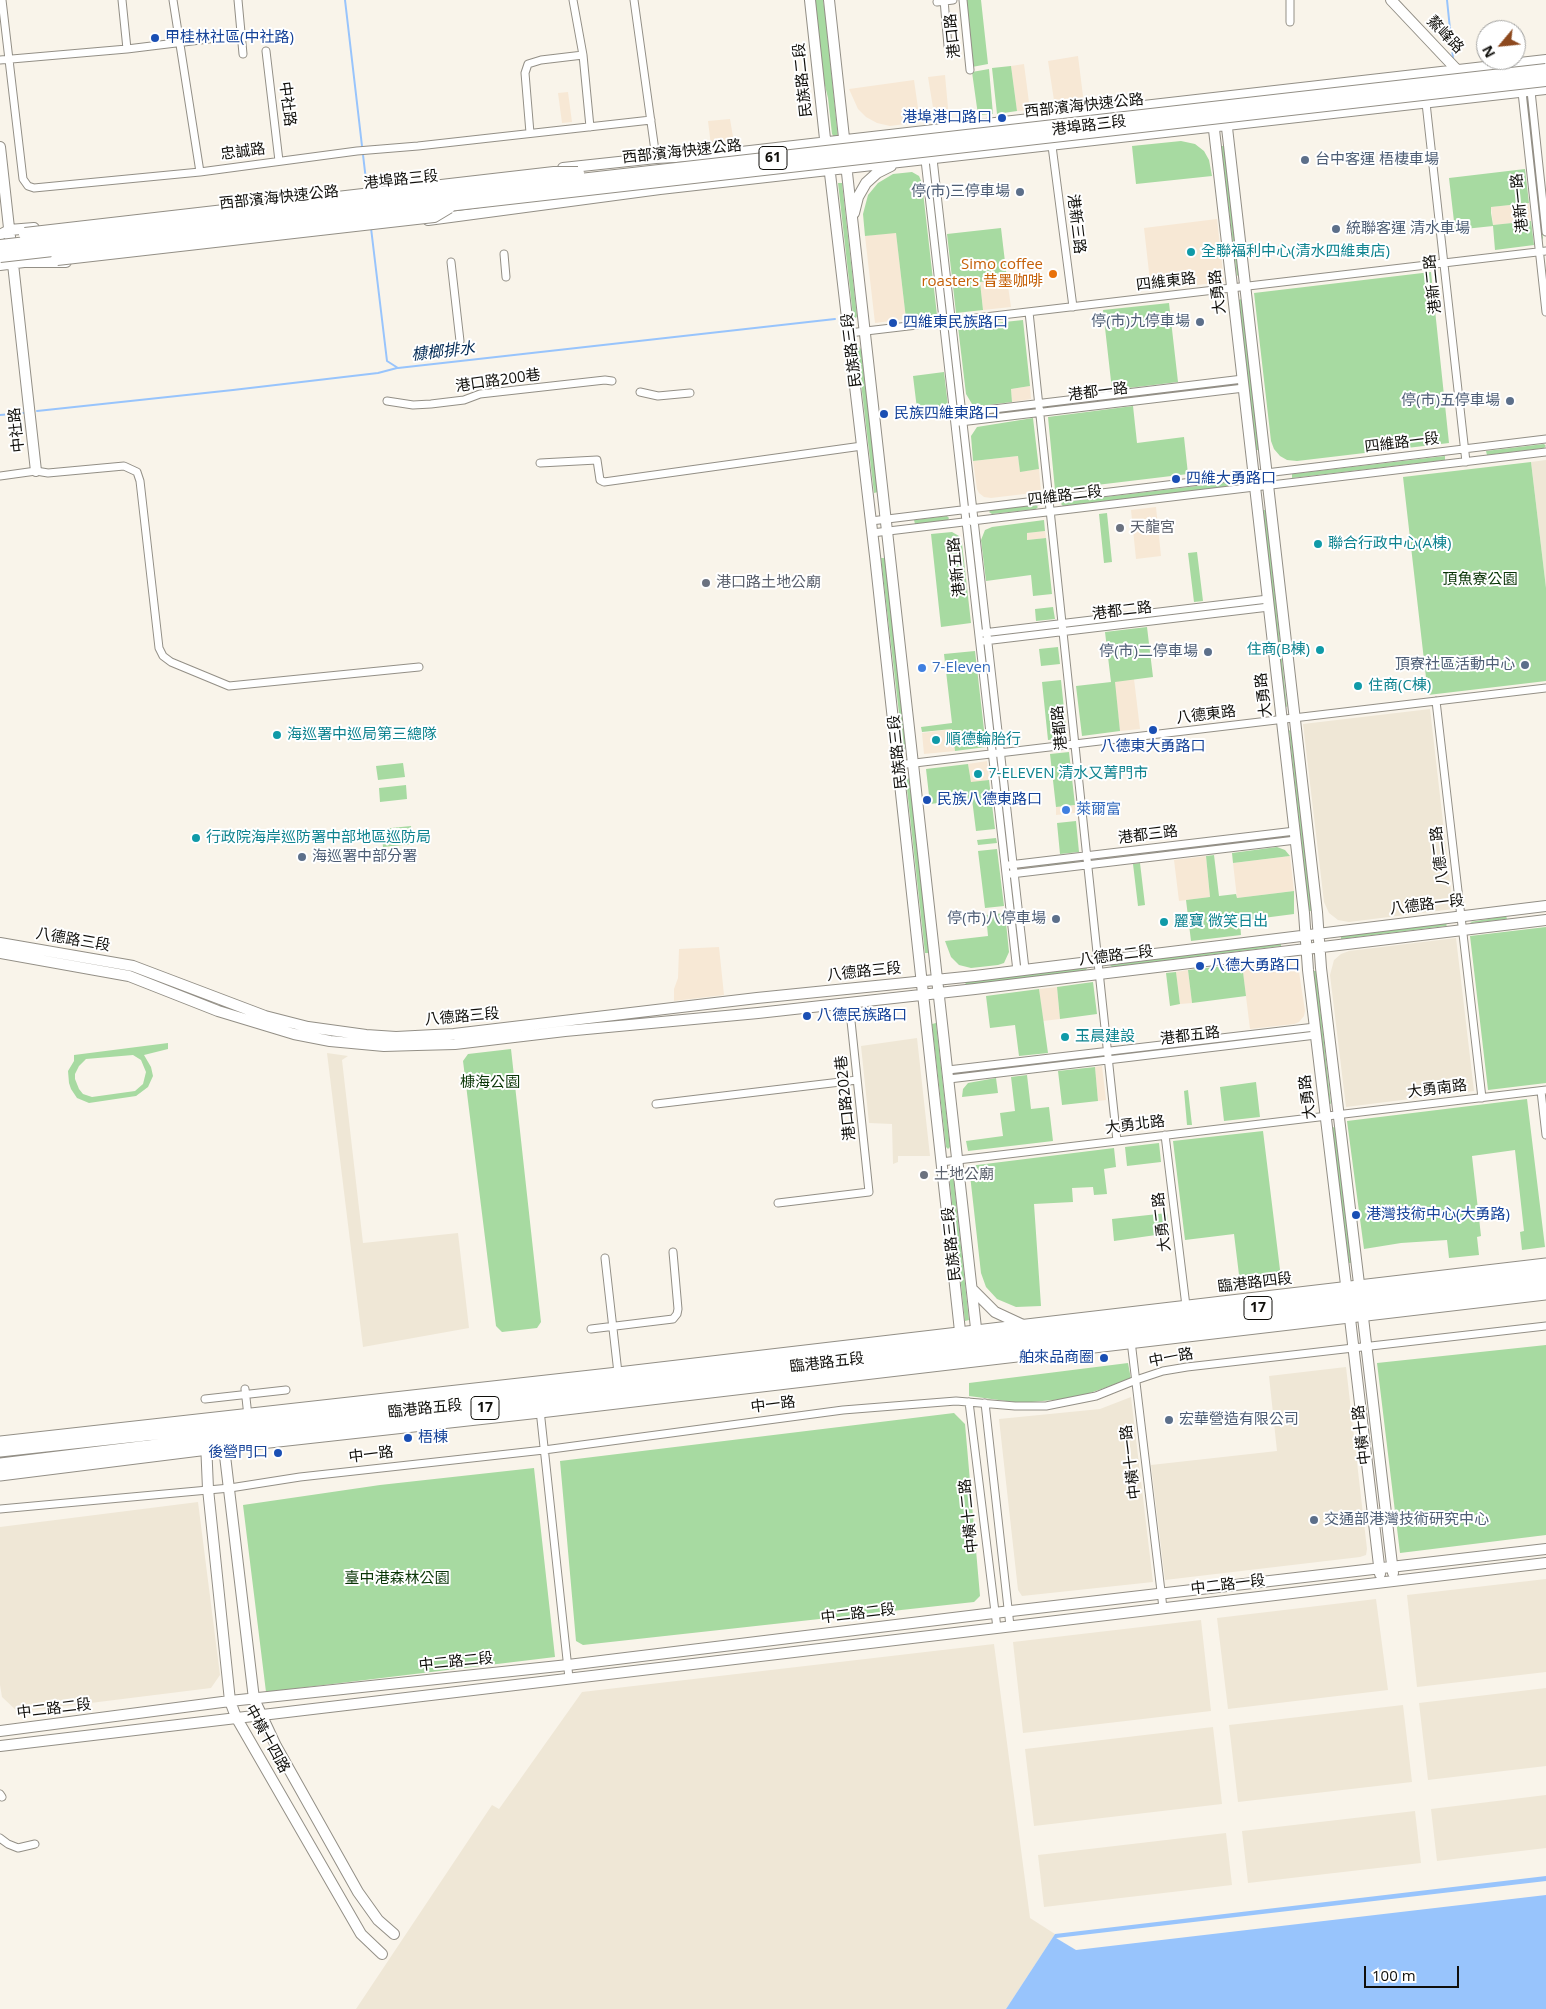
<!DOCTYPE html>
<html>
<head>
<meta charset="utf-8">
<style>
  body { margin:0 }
  #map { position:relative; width:1546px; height:2009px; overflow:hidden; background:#f9f4ea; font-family:"Open Sans",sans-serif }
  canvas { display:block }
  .north { position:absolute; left:1476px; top:20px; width:50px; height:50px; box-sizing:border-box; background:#fff; border:1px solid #9f9f9d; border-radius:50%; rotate:242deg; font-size:14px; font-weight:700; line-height:20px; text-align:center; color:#100f0b }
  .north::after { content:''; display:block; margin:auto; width:18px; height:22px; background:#8d491e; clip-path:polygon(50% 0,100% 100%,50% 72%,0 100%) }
  .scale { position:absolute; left:1364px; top:1966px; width:95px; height:22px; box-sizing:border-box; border:2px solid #100f0b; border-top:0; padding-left:6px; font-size:15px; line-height:18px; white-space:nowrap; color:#100f0b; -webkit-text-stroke:4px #fff; paint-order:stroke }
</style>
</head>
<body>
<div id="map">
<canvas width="1546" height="2009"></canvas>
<div class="north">N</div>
<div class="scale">100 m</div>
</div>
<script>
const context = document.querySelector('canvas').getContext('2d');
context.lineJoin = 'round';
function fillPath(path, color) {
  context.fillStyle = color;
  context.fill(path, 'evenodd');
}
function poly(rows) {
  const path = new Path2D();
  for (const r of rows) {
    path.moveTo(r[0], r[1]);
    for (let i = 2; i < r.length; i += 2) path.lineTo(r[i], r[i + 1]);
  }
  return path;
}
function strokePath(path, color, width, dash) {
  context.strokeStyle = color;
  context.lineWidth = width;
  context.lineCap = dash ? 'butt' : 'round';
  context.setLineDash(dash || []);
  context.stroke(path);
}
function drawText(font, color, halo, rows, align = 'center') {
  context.font = font + ' "Open Sans","Noto Sans TC",sans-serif';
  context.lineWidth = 4;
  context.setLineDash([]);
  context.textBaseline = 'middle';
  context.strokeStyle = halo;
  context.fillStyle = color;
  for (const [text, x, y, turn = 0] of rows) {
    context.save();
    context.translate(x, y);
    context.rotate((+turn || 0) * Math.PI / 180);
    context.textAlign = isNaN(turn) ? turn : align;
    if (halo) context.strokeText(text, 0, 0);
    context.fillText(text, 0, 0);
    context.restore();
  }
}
fillPath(poly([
  [1078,56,1084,104,1055,107,1048,61],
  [1024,64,1030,110,1017,111,1011,66],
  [945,75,949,119,935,120,928,77],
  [914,80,920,122,890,126,877,123,866,117,858,109,849,89],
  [568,92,572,122,562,123,558,93],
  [730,119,734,143,711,146,708,121],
  [1529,203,1531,221,1493,225,1491,207],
  [1217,219,1224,282,1151,290,1144,228],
  [896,232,906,319,875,323,865,236],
  [1007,279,1011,307,983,310,980,282],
  [1030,386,1031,399,1012,402,1011,389],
  [1018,456,1020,471,1039,469,1041,492,991,498,984,497,979,493,977,489,973,461],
  [1156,507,1161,556,1136,559,1131,510],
  [1045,531,1046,538,1027,540,1026,533],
  [1134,679,1140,729,1120,731,1114,681],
  [952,729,955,751,924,754,922,733],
  [987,761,989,780,971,783,968,764],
  [1075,805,1075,813,1056,815,1056,807],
  [1206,856,1210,897,1179,901,1174,860],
  [1290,856,1294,891,1237,898,1233,863],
  [719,947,724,995,674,1001,674,989,678,978,679,949],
  [1278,959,1292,964,1299,972,1305,1011,1304,1016,1299,1022,1294,1024,1250,1029,1242,964],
  [1188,970,1192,1003,1180,1004,1176,972],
  [1057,987,1060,1019,1043,1021,1039,989],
  [1102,1066,1106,1100,1098,1101,1095,1067]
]), '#f7e8d5');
fillPath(poly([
  [1546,460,1546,588,1531,462],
  [1430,709,1453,909,1349,922,1338,920,1329,913,1324,902,1303,724],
  [1456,938,1474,1091,1346,1107,1330,975,1334,960,1341,954,1349,951],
  [917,1038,930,1156,898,1156,898,1162,893,1164,892,1124,869,1123,861,1046],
  [327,1053,348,1056,342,1060,363,1243,458,1233,469,1328,363,1347],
  [1346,1367,1367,1549,1366,1555,1360,1557,1165,1580,1151,1465,1277,1451,1269,1376],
  [1131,1397,1153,1582,1022,1596,1018,1590,999,1419,1100,1409],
  [198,1502,220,1675,211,1688,18,1712,2,1697,0,1685,0,1527],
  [1546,1579,1546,1672,1417,1687,1407,1595],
  [1376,1599,1388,1690,1228,1709,1217,1618],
  [1201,1620,1211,1711,1023,1733,1013,1642],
  [994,1644,1030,1918,1055,1934,1006,2009,356,2009,492,1805,499,1809,582,1692],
  [1546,1688,1546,1766,1428,1780,1419,1703],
  [1403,1705,1412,1782,1238,1802,1229,1725],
  [1213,1727,1222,1804,1034,1826,1025,1749],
  [1546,1795,1546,1848,1437,1861,1431,1809],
  [1415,1811,1421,1863,1248,1883,1242,1831],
  [1226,1833,1232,1885,1044,1907,1038,1855]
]), '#efe7d6');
fillPath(poly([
  [815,0,823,0,825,12,838,137,834,137,832,134,828,98,822,73],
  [965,0,981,0,988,64,972,67],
  [1011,66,1017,111,997,114,992,68],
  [989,69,993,114,978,115,972,72],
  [1529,110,1543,238,1542,240,1528,111],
  [1181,141,1195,144,1204,151,1209,160,1212,176,1136,184,1132,146],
  [1221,146,1224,146,1239,274,1237,276],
  [1525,169,1529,203,1491,207,1491,213,1493,225,1531,221,1534,245,1495,250,1493,226,1455,230,1449,178],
  [912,172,919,176,922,183,937,315,906,319,896,233,865,236,863,214,868,195,878,183,893,174],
  [931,176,947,313,946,313,930,177],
  [838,183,842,183,857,316,856,318,853,316],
  [1001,228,1007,279,980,282,983,310,956,313,947,234],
  [1431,272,1449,443,1297,461,1287,460,1280,456,1274,449,1271,441,1254,293],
  [1241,299,1242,300,1259,450,1256,450,1239,300],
  [1169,303,1178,382,1112,390,1103,310],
  [1023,320,1030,386,1011,389,1012,402,979,406,972,404,966,394,958,327],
  [859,347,861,349,878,492,874,493,857,349],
  [944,372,948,406,917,409,913,376],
  [1228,384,1229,386,1051,406],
  [1133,406,1137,443,1184,437,1188,474,1055,490,1048,417],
  [1028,408,1028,410,974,416,975,415],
  [1033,418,1039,469,1020,472,1018,456,973,461,971,436,977,427],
  [1544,444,1546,446,1544,448,1487,455,1486,451],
  [1445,456,1445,460,1292,478,1292,474],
  [1531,462,1546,588,1546,681,1428,695,1403,477],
  [1230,482,1231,486,1063,506,1061,504,1063,502],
  [1036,505,1038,507,1036,509,992,514,989,512,991,510],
  [1263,510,1266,510,1287,707,1285,706],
  [1107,513,1112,562,1104,563,1099,514],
  [947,516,949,518,948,520,915,524,914,520],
  [1044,520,1045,531,1027,533,1027,540,1046,538,1052,594,1033,596,1031,575,986,581,981,540,985,530,992,527],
  [952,532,959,536,962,543,971,623,941,627,931,534],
  [1197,552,1203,601,1194,602,1188,553],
  [881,558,885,558,906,747,904,750,903,748],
  [1253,604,1254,606,1075,626,1075,625],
  [1053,607,1055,619,1036,621,1035,609],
  [1147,627,1153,677,1115,682,1120,731,1082,736,1076,686,1111,682,1105,632],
  [1058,647,1060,664,1041,666,1039,649],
  [975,651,986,747,955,751,952,729,922,732,921,727,952,723,944,654],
  [985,653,995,741,994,742,984,653],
  [1061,680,1067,738,1048,740,1042,682],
  [1290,730,1291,731,1312,911,1309,911,1289,731],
  [1069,752,1075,805,1056,807,1050,754],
  [403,763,405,777,378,780,376,766],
  [968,764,971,782,989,780,995,829,976,831,972,799,930,804,926,769],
  [998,765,1008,853,1007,854,1006,853],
  [908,778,910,780,929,953,925,953,906,780],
  [406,785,407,799,380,802,379,788],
  [1076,821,1079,852,1060,854,1057,823],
  [411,826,413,844,383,847,381,829],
  [1280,836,1280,838,1099,858,1100,858],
  [996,838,997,843,978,845,977,840],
  [1277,847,1285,850,1290,856,1233,863,1232,853],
  [997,849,1004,906,985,908,978,851],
  [1214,855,1219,896,1236,894,1237,898,1294,891,1294,914,1240,921,1241,935,1191,941,1186,900,1210,897,1206,856],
  [1075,861,1075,863,1025,867,1026,866],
  [1140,863,1145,905,1138,906,1133,864],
  [1005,913,1009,952,1004,963,998,965,971,968,959,965,951,957,945,941,988,936,986,915],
  [1506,916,1507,919,1472,923,1470,922],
  [1445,923,1447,925,1446,926,1341,939,1341,936],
  [1546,927,1546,1083,1488,1090,1470,936],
  [1281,943,1281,946,1112,967,1110,965],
  [1242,964,1246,996,1192,1003,1188,970],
  [1085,967,1087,968,1086,970,966,985,965,982],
  [1313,971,1316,971,1331,1104,1329,1103],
  [1176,972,1180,1004,1170,1006,1166,973],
  [1093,982,1097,1014,1060,1019,1057,987],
  [1039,989,1048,1053,1019,1056,1015,1025,990,1028,986,996],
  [936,1023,950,1147,948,1149,946,1147,932,1024],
  [1300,1032,1299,1034,1120,1054,1120,1053],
  [168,1043,168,1049,144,1055,151,1067,153,1076,148,1087,136,1096,89,1103,77,1098,71,1089,69,1083,68,1071,74,1061,74,1055],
  [133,1055,141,1060,146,1072,143,1084,135,1091,92,1097,83,1094,79,1089,75,1079,75,1074,79,1066,86,1059],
  [511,1049,541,1322,537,1328,502,1332,496,1326,463,1061,468,1054],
  [1095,1056,1096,1058,969,1072,970,1071],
  [1095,1067,1098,1101,1062,1105,1058,1071],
  [1027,1075,1031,1109,1049,1107,1053,1141,968,1151,966,1141,1003,1136,1000,1113,1015,1111,1011,1077],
  [996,1078,998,1093,962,1097,963,1089,968,1083],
  [1256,1082,1260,1117,1224,1121,1220,1087],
  [1188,1090,1192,1125,1187,1125,1184,1091],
  [1527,1099,1545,1247,1522,1250,1520,1232,1524,1231,1515,1150,1472,1156,1481,1236,1477,1237,1479,1255,1449,1258,1447,1240,1401,1243,1364,1249,1347,1121],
  [1334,1127,1335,1128,1351,1263,1349,1263,1332,1128],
  [1263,1131,1281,1278,1240,1283,1234,1234,1185,1240,1173,1141],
  [1159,1143,1161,1162,1127,1166,1125,1147],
  [1114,1148,1116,1167,1104,1169,1107,1194,1094,1195,1093,1187,1072,1188,1073,1202,1034,1204,1041,1306,1016,1307,997,1299,986,1287,981,1273,969,1166],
  [951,1172,953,1174,969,1320,965,1321,949,1175],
  [1167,1213,1170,1233,1114,1241,1112,1219],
  [1546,1345,1546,1535,1400,1553,1377,1363],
  [1128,1363,1131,1379,1075,1398,1021,1403,969,1396,969,1383],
  [954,1413,965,1424,980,1596,974,1602,583,1645,576,1641,560,1461],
  [534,1468,555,1657,266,1692,243,1505,380,1485]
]), '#a7daa1');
fillPath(poly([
  [1546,1876,1546,2009,1006,2009,1055,1934]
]), '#98c4fc');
fillPath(poly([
  [1546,1881,1546,1895,1076,1950,1056,1938]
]), '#f9f4ea');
strokePath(poly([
  [345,0,367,189],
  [1447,0,1453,58],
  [371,228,387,361,398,368,835,319],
  [37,411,233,390,378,373,397,368],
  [0,415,24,413]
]), '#98c4fc', 2);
const street = poly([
  [2,0,23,179,28,186,34,188,200,172,357,151,418,146,651,120],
  [122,0,127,49],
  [173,0,200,172],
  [238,0,243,54],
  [573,0,583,55,590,127],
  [634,0,656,158],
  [944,0,948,46],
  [963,0,970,70],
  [1290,0,1290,22],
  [937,2,953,0],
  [266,51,279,161],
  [0,60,127,49,241,35],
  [1531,91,1546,232],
  [1522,92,1546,312],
  [1426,103,1466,462],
  [530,133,525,73,528,64,541,60,583,55],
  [1052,146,1073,307],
  [933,159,1025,969],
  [925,160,1017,971],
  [504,254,506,277],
  [451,262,460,341],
  [1029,312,1117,1141],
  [849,333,1546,251],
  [640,392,658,396,690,393],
  [387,401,413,405,431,404,464,400,480,394,605,380,612,381],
  [960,413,1243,379],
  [960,422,1244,388],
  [540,463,597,460,600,480,604,482,862,446],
  [0,476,36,471,48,473,124,466,137,472,140,481,159,648,163,656,171,662,229,686,419,667],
  [871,521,1546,439],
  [872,533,1546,452],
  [983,633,1268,599],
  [984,641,1269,607],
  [1436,701,1482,1098],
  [898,765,1546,688],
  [1009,865,1295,831],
  [1011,874,1296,840],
  [948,1070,1315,1027],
  [949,1079,1316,1035],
  [1541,1091,1546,1135],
  [656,1104,857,1080],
  [1165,1135,1186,1306],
  [941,1162,1546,1090],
  [778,1203,869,1192,849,1002],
  [605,1258,618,1373],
  [591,1329,673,1319,677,1314,678,1309,673,1252],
  [1131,1341,1163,1608],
  [245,1389,248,1416],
  [205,1399,286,1390],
  [969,1402,997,1628],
  [985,1403,1010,1626],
  [540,1410,569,1678],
  [0,1509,230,1488,300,1477,544,1450,843,1410,956,1401,1015,1406,1046,1406,1096,1396,1136,1380,1163,1371,1187,1367,1546,1326],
  [0,1794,2,1797],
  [0,1838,8,1844,18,1848,35,1844]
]);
const secondary = poly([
  [810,0,826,148],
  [829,0,845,147],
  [1391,0,1458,71,1459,76],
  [1226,119,1317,912,1321,968,1360,1292],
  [1213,121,1304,913,1308,970,1347,1293],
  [0,147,36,471],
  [846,164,977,1337],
  [829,165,875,556,961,1340],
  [563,168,656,158,715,155,1546,60],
  [854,213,858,197,866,183,877,173,891,166],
  [428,220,660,189,1546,89],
  [0,235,9,230,34,228],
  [0,265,24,262,66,262],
  [0,943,133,966,265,1016,308,1027,366,1035,396,1037,454,1034,757,998,975,976,1546,906],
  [0,953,129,976,218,1011,294,1034,330,1041,384,1046,417,1045,455,1044,565,1031,758,1013,975,989,1546,920],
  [972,1289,995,1312,1023,1325],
  [1362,1309,1393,1573],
  [1349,1310,1380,1574],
  [223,1439,254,1699,276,1746,358,1892,378,1920,394,1934],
  [206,1442,208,1489,230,1701,236,1717,361,1934,382,1954],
  [0,1731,230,1701,568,1665,994,1613,1546,1549],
  [0,1746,1546,1563]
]);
const primary = poly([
  [0,1442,618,1373,1546,1264],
  [0,1451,538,1392,1546,1274],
  [0,1464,206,1439,539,1402,1546,1284],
  [0,1475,224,1447,540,1412,1546,1294]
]);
strokePath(street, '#938f86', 9);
strokePath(secondary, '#938f86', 12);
strokePath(primary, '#938f86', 13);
strokePath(street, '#fff', 7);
strokePath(secondary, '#fff', 10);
strokePath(primary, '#fff', 11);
const highwayBridge = poly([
  [25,234,554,173,578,173],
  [0,246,1546,70],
  [0,256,1546,80],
  [57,259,434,216,449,207]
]);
strokePath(highwayBridge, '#938f86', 14, []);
strokePath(highwayBridge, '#fff', 12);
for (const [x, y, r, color] of [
  [155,38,5,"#1a4fb4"],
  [1002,118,5,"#1a4fb4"],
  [1305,160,5,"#5c6f8a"],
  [1020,192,5,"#5c6f8a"],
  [1336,229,5,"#5c6f8a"],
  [1191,252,5,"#0f9aa8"],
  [1053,274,5,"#e8710a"],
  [1200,322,5,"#5c6f8a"],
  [893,323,5,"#1a4fb4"],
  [1510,401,5,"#5c6f8a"],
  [884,414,5,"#1a4fb4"],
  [1176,479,5,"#1a4fb4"],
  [1120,528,5,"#6b7280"],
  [1318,544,5,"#0f9aa8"],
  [706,583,5,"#6b7280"],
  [1320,650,5,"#0f9aa8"],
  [1208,652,5,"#5c6f8a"],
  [1525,665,5,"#5c6f8a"],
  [922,668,5,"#3f7fe0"],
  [1358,686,5,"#0f9aa8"],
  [1153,730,5,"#1a4fb4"],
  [277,735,5,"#0f9aa8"],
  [936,740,5,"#0f9aa8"],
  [978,774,5,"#0f9aa8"],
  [927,800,5,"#1a4fb4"],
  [1066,810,5,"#3f7fe0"],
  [196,838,5,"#0f9aa8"],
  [302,857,5,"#5c6f8a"],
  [1056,919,5,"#5c6f8a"],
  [1164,922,5,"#0f9aa8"],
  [1200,966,5,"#1a4fb4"],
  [807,1016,5,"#1a4fb4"],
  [1065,1037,5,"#0f9aa8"],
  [924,1175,5,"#6b7280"],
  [1356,1215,5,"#1a4fb4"],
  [1104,1358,5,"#1a4fb4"],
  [1169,1420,5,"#5c6f8a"],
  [408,1438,5,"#1a4fb4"],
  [278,1453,5,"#1a4fb4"],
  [1314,1520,5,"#5c6f8a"]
]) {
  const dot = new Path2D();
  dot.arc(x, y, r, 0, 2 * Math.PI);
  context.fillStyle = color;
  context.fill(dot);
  strokePath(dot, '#fff', 2);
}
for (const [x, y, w] of [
  [773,158,28],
  [1258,1308,28],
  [485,1408,28]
]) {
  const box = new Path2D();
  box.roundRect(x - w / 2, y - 11.5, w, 23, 4);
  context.fillStyle = '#fff';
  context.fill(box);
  strokePath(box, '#100f0b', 1);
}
drawText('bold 14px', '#100f0b', null, [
  ["61",773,158],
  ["17",1258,1308],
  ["17",485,1408]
]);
drawText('15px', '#100f0b', '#fff', [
  ["鰲峰路",1445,35,46],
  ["港口路",953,36,-96],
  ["民族路二段",803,80,-96],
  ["中社路",287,104,83],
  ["西部濱海快速公路",1084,106,-6],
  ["港埠路三段",1089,126,-7],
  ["忠誠路",243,152,-8],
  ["西部濱海快速公路",682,152,-6],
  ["港埠路三段",401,180,-6],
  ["西部濱海快速公路",279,198,-6],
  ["港新一路",1520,203,-96],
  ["港新三路",1076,224,83],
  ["四維東路",1166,282,-7],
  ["港新二路",1433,284,-96],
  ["大勇路",1218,292,-97],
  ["民族路三段",852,350,-97],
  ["港口路200巷",498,381,-8],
  ["港都一路",1098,392,-7],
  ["中社路",17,430,-96],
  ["四維路一段",1402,443,-7],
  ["四維路二段",1065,496,-7],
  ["港新五路",957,567,-96],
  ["港都二路",1122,611,-7],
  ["大勇路",1264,695,-97],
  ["八德東路",1206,715,-7],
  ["港都路",1060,728,-96],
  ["民族路三段",898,752,-96],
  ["港都三路",1148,835,-7],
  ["八德二路",1440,856,-97],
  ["八德路一段",1427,905,-7],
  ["八德路三段",73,940,10],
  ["八德路二段",1116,956,-7],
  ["八德路三段",864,972,-6],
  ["八德路三段",462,1017,-5],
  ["港都五路",1190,1036,-7],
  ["大勇南路",1437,1089,-7],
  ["大勇路",1308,1097,-97],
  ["港口路202巷",846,1098,-96],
  ["大勇北路",1135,1125,-7],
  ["大勇二路",1162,1222,-97],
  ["民族路三段",952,1244,-96],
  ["臨港路四段",1255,1283,-7],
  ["中一路",1171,1358,-11],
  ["臨港路五段",827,1363,-7],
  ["中一路",773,1405,-7],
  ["臨港路五段",425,1409,-6],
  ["中橫十路",1362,1435,-97],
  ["中一路",371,1455,-7],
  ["中橫十一路",1131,1462,-97],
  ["中橫十二路",969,1516,-96],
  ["中二路一段",1228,1585,-7],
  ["中二路二段",858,1614,-7],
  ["中二路二段",456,1662,-6],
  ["中二路二段",54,1709,-7],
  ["中橫十四路",267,1739,61]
]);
drawText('15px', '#164399', '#fff', [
  ["甲桂林社區(中社路)",165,38],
  ["港埠港口路口",992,118,"right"],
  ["四維東民族路口",903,323],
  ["民族四維東路口",894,414],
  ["四維大勇路口",1186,479],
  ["八德東大勇路口",1153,747,"center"],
  ["民族八德東路口",937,800],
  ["八德大勇路口",1210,966],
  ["八德民族路口",817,1016],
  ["港灣技術中心(大勇路)",1366,1215],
  ["舶來品商圈",1094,1358,"right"],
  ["梧棟",418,1438],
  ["後營門口",268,1453,"right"]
], 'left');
drawText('15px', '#4e5e75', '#fff', [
  ["台中客運 梧棲車場",1315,160,"left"],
  ["停(市)三停車場",1010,192],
  ["統聯客運 清水車場",1346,229,"left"],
  ["停(市)九停車場",1190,322],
  ["停(市)五停車場",1500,401],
  ["停(市)二停車場",1198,652],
  ["頂寮社區活動中心",1515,665],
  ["海巡署中部分署",312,857,"left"],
  ["停(市)八停車場",1046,919],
  ["宏華營造有限公司",1179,1420,"left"],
  ["交通部港灣技術研究中心",1324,1520,"left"]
], 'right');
drawText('15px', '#0d838f', '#fff', [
  ["全聯福利中心(清水四維東店)",1201,252],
  ["聯合行政中心(A棟)",1328,544],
  ["住商(B棟)",1310,650,"right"],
  ["住商(C棟)",1368,686],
  ["海巡署中巡局第三總隊",287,735],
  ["順德輪胎行",946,740],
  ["7-ELEVEN 清水又菁門市",988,774],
  ["行政院海岸巡防署中部地區巡防局",206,838],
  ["麗寶 微笑日出",1174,922],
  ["玉晨建設",1075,1037]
], 'left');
drawText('15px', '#c56008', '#fff', [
  ["Simo coffee",1043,265],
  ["roasters 昔墨咖啡",1043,282]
], 'right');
drawText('15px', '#5b616d', '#fff', [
  ["天龍宮",1130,528],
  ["港口路土地公廟",716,583],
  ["土地公廟",934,1175]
], 'left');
drawText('15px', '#093506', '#fff', [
  ["頂魚寮公園",1480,580],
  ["槺海公園",490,1083],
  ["臺中港森林公園",397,1579]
]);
drawText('15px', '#366cbe', '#fff', [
  ["7-Eleven",932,668],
  ["萊爾富",1076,810]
], 'left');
drawText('italic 16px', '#052c56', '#fff', [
  ["槺榔排水",443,352,-6]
]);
</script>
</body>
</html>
